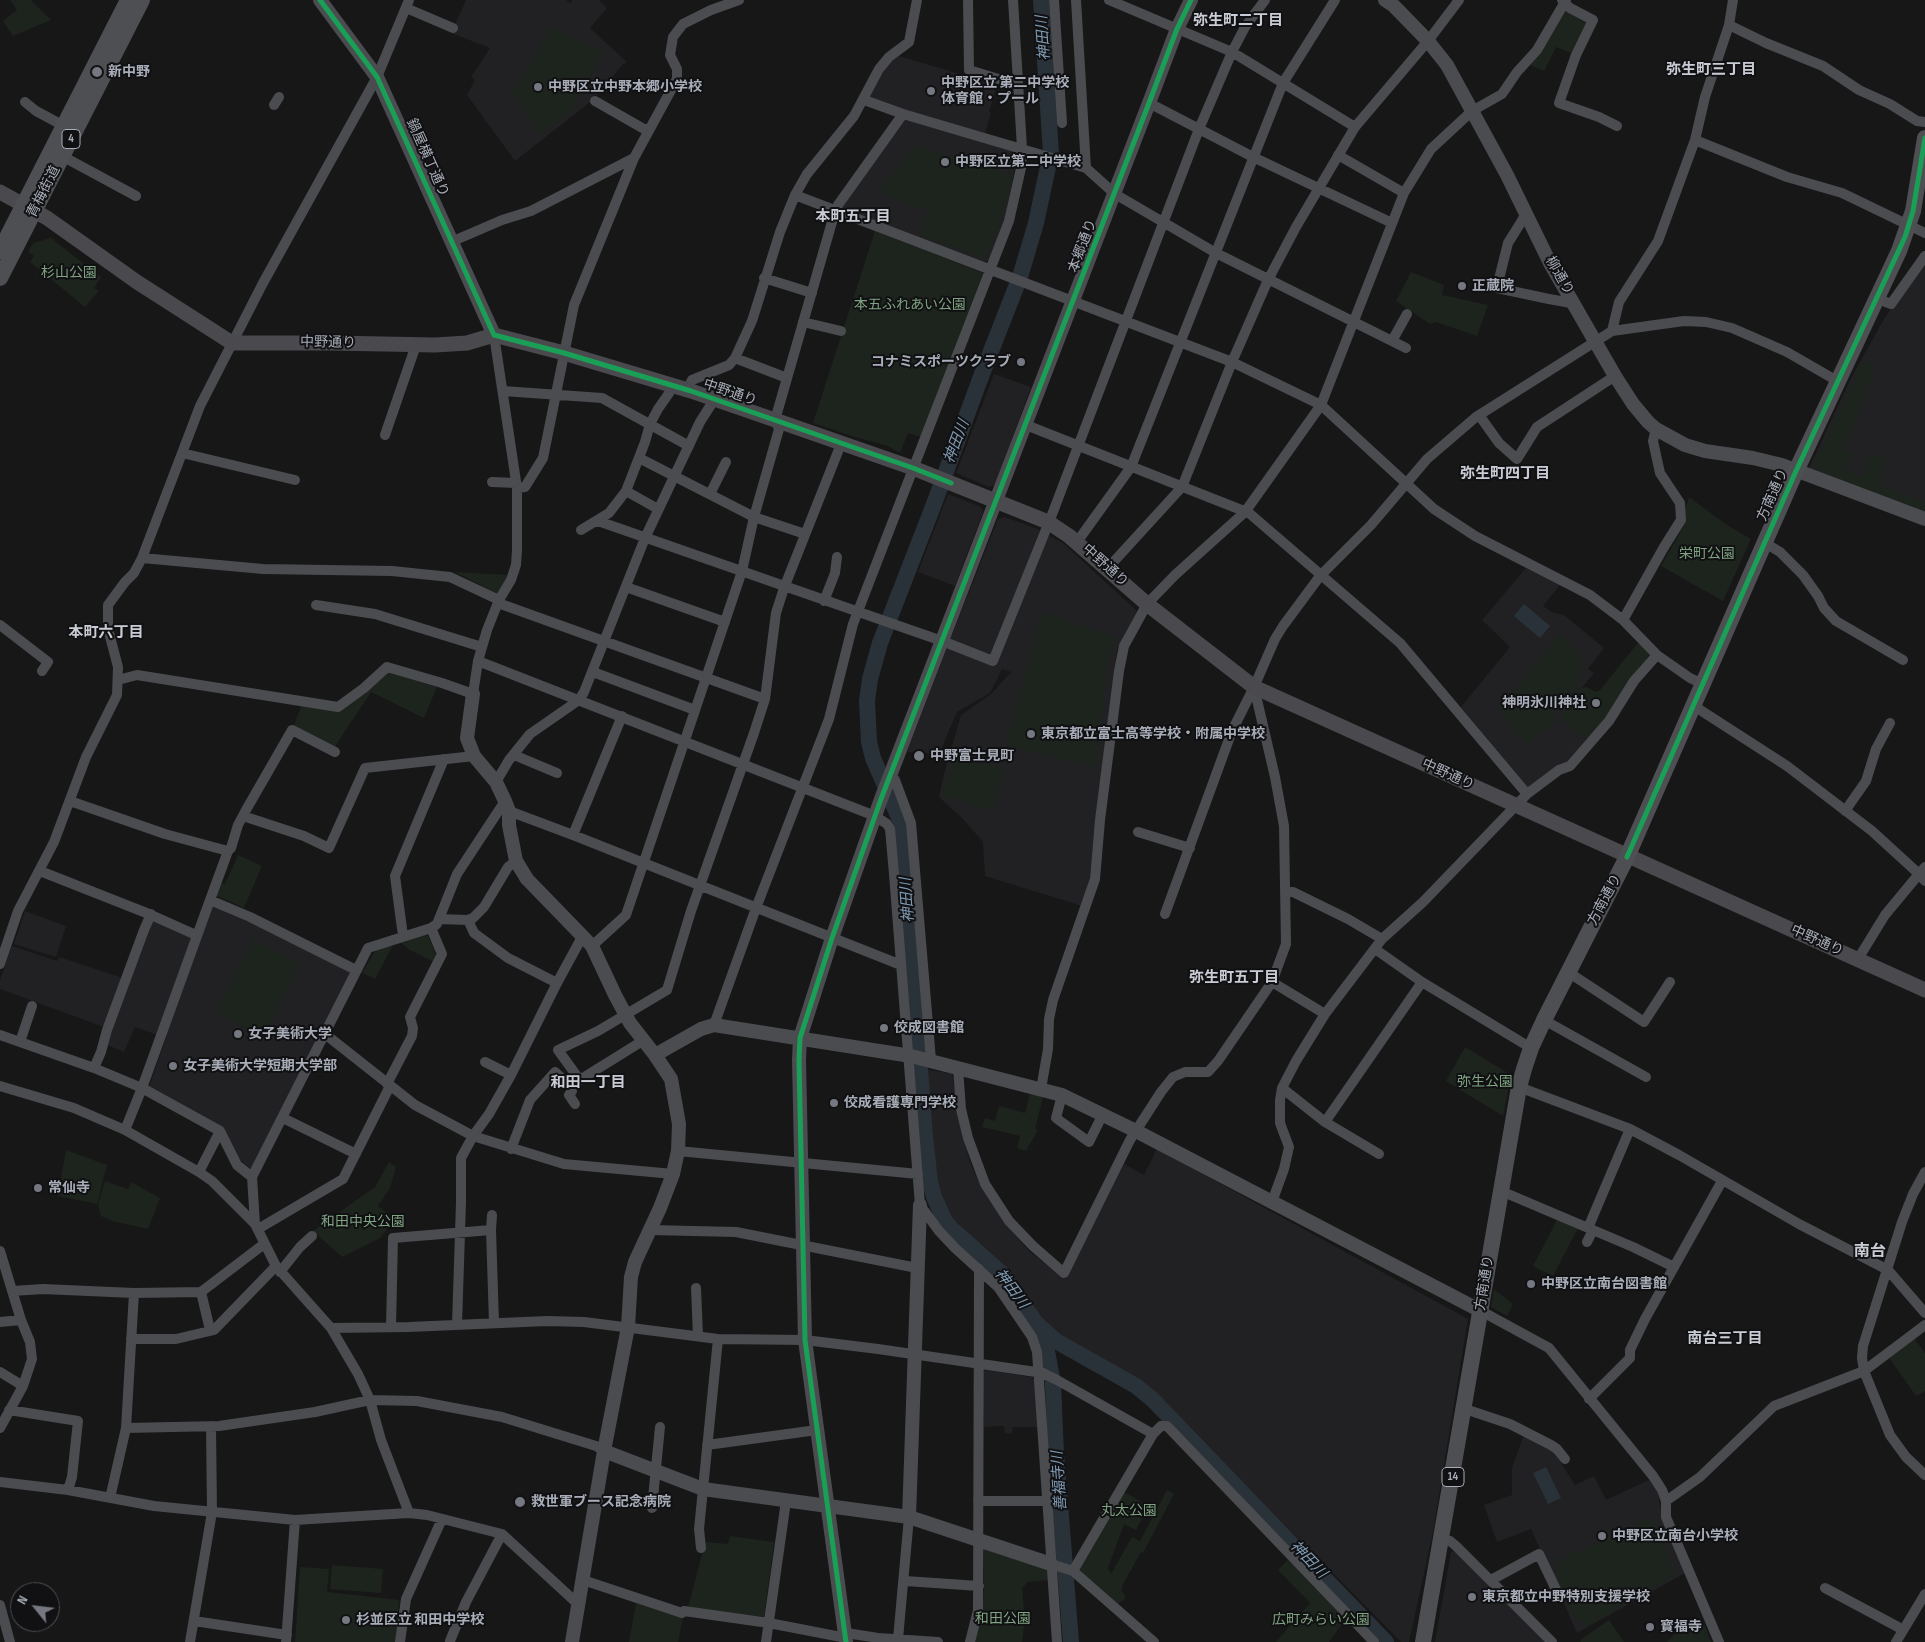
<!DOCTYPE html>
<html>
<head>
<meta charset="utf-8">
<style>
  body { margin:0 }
  #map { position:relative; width:1925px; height:1642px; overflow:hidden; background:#171717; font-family:"Sofia Sans Condensed",sans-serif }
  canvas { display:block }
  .north { position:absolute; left:10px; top:1582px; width:50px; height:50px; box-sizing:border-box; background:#111113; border:1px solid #4d4f55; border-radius:50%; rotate:299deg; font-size:14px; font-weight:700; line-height:20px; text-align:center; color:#a8adb8 }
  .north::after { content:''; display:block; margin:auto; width:18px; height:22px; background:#757880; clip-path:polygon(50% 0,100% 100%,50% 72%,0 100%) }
</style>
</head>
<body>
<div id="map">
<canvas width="1925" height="1642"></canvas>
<div class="north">N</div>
</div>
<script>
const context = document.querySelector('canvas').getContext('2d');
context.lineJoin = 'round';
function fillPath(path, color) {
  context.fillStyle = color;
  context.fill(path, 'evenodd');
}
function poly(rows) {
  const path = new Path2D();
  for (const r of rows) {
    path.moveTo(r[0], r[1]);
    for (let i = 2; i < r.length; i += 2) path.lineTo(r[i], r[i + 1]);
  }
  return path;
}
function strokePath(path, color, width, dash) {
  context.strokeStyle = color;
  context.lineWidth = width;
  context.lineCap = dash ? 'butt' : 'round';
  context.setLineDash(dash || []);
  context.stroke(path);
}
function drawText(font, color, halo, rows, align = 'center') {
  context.font = font + ' "Sofia Sans Condensed","Noto Sans JP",sans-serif';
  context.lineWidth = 4;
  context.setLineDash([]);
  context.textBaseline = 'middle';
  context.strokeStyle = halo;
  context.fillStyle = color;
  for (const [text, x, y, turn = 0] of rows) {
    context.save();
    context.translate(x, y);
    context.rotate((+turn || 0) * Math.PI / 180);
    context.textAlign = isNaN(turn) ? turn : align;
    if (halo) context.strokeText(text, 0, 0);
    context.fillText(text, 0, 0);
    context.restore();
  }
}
fillPath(poly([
  [466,0,566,0,570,3,573,0,599,0,607,8,590,28,627,62,622,65,598,95,594,95,589,103,515,161,467,95,475,80,471,77,490,48,451,33],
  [899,56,997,85,989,112,991,113,985,133,945,122,1018,152,1005,218,989,260,985,262,842,208,903,119,938,129,869,97,882,73,892,61],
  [1925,259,1925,515,1811,474,1810,466,1851,378,1884,319],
  [994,374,1031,387,995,485,989,487,956,473],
  [948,494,981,507,983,512,955,586,918,572],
  [1005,517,1040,530,992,655,950,640,998,519],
  [1046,534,1063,543,1137,611,1117,651,1095,823,1090,877,1082,906,985,876,983,842,963,819,939,797,943,778,961,715,991,694,1011,672,1002,669,990,693,957,712,939,754,907,752,947,648,995,666],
  [1526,568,1560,585,1543,606,1552,612,1564,615,1604,648,1588,669,1594,673,1561,714,1586,740,1567,763,1528,788,1461,707,1510,647,1482,620],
  [213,905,353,972,251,1169,236,1156,229,1142,149,1087,166,1038,135,1027,124,1052,107,1045,112,1030,0,989,0,980,12,946,57,961,59,957,129,980,152,919,199,940],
  [25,911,66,926,56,957,14,944],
  [925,1069,952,1074,962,1133,970,1162,979,1183,1005,1223,1030,1252,1066,1279,1124,1164,1144,1175,1157,1149,1468,1319,1433,1532,1409,1642,1401,1642,1151,1390,1062,1336,1036,1312,1015,1281,950,1215,938,1193,931,1167],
  [985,1370,1031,1377,1036,1382,1038,1427,1013,1427,1012,1434,1005,1433,1004,1426,984,1427,982,1373],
  [1524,1434,1554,1452,1575,1485,1594,1476,1606,1500,1649,1480,1658,1493,1662,1518,1685,1573,1577,1633,1531,1529,1497,1542,1484,1505,1512,1495,1512,1468],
  [1454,1551,1546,1642,1435,1642,1451,1552]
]), '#212123');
fillPath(poly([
  [10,0,31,0,51,20,13,36,3,21,17,10],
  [1567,10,1587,21,1571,53,1556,47,1544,71,1530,65,1563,11],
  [552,27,603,52,570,113,540,135,512,92],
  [914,145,1013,175,1002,218,985,259,919,235,928,211,879,192],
  [875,231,983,273,921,437,908,433,900,453,888,446,855,437,813,423],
  [51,238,101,277,94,288,99,291,85,307,30,262,34,256,28,252,33,243],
  [1411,272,1444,285,1442,295,1488,305,1477,336,1436,322,1430,324,1396,301],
  [1864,361,1871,363,1875,367,1844,451,1853,454,1846,471,1861,477,1870,453,1887,459,1878,485,1925,502,1925,511,1816,471,1814,465,1861,363],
  [1689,497,1727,525,1751,539,1723,601,1661,566,1684,526,1685,510],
  [455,572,508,575,506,581,498,594],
  [1042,612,1117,638,1107,665,1096,767,1006,746],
  [1560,634,1573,647,1582,661,1582,671,1579,680,1552,713,1558,720,1526,745,1499,711,1500,706],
  [1648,643,1655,650,1620,706,1589,739,1582,738,1569,727,1562,717,1562,708,1577,690,1586,687,1597,692,1600,690,1637,644],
  [386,672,437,687,424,718,371,692,334,748,293,728,302,704,335,711],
  [954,754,1005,769,993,811,942,796],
  [238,855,262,866,244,908,215,895,220,883,225,884],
  [424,934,428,936,436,955,434,962,410,950,401,943],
  [253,939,300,963,263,1037,216,1013],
  [393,945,375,979,362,973,376,949],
  [1465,1047,1511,1075,1503,1116,1446,1081],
  [1030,1093,1043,1097,1035,1129,1038,1130,1026,1151,1017,1148,1020,1136,982,1127,985,1118,995,1121,999,1106,1025,1113],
  [66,1150,107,1165,97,1204,58,1196],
  [389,1162,396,1167,390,1188,378,1206,395,1219,380,1238,342,1257,313,1231,375,1187],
  [105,1181,128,1189,131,1182,160,1198,148,1229,112,1221,101,1216,98,1204],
  [1558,1218,1578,1228,1553,1276,1533,1266],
  [1494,1289,1513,1304,1507,1316,1491,1307],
  [1913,1337,1925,1353,1925,1391,1916,1396,1888,1356],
  [1167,1490,1174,1494,1143,1553,1141,1552,1122,1586,1123,1588,1121,1589,1126,1598,1118,1604,1078,1569,1124,1492,1149,1506,1136,1530,1124,1524,1108,1568,1111,1574,1132,1537,1140,1541],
  [1650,1518,1654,1520,1676,1574,1622,1604,1618,1609,1586,1627,1583,1621,1576,1622,1555,1574,1557,1561],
  [730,1536,774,1542,764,1617,688,1608,705,1542,728,1544],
  [983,1548,1047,1568,1049,1580,1028,1582,1022,1588,1025,1620,1022,1642,974,1642,982,1612,984,1588],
  [1288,1560,1347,1617,1329,1642,1276,1642,1310,1603,1278,1570],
  [332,1565,383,1569,381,1593,330,1589],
  [300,1567,329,1569,327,1592,399,1600,396,1642,295,1642],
  [636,1603,683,1618,678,1642,629,1642],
  [1609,1620,1624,1642,1581,1642,1580,1640],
  [1694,1621,1700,1621,1705,1626,1711,1642,1667,1642,1676,1632]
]), '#1d241e');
fillPath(poly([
  [1524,604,1550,626,1540,638,1514,616],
  [1546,1467,1561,1498,1548,1504,1533,1473]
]), '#2a3239');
strokePath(poly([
  [1041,0,1051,153,1036,223,1020,277,982,374,934,504,880,643,870,679,867,701,869,742,873,758,900,820,903,842,925,1136,930,1182,934,1197,945,1221,952,1229,1001,1273,1036,1323,1056,1341,1136,1386,1152,1399,1386,1642],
  [1038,1327,1046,1346,1053,1383,1056,1454,1071,1642]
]), '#2a3239', 16);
strokePath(poly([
  [968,0,969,70,1018,85],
  [1054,0,1062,123],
  [1076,0,1086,168],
  [1109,0,1232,52,1355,127],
  [1562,0,1570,8,1593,20,1576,55,1559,103,1599,117,1617,126],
  [406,8,453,28],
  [1729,25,1766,43,1823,66,1859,90,1890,104,1917,121,1925,122],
  [864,97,867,101,903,114,1086,168,1115,194,1216,253,1406,348],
  [595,101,644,129,649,129],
  [25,102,36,111,64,126],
  [1149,103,1253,157,1392,223],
  [274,105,279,97],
  [1695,140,1787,177,1842,193,1925,233],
  [1338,155,1404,193],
  [62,156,136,196],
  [795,195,1232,362,1321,405,1434,509,1475,536,1590,595,1623,620,1657,655,1690,678,1703,684],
  [451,242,502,220,531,211,634,158],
  [764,278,812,293],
  [1497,287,1508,243,1523,219,1527,215],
  [1497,288,1549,299,1571,303,1574,301],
  [1878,299,1891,304,1925,256],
  [803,322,841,331],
  [1612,331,1619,302,1658,241,1695,140,1705,97,1729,25,1733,0],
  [1392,341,1407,314],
  [735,358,787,378],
  [687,390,692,380,729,365,735,358,752,321,780,232,795,195,807,174,854,116,879,69,889,57,909,42,917,0],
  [503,391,602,398,689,446],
  [1479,415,1499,443,1517,459,1537,427,1615,376],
  [1026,425,1249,513,1400,643,1527,794],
  [385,435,416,345],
  [182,453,295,480],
  [639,458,754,517,805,534],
  [492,482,516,483],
  [517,488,525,487,543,458,574,305,634,158,677,79,677,69,670,55,673,37,683,24,711,10,739,0],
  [626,491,658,509],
  [710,494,726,462],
  [598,521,942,641,993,661,1053,512,1199,129,1232,52,1245,27,1265,0],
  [581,530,609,513,626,491,645,442,650,424,658,409,674,386],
  [1077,542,1131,467,1283,83,1335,0],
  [1765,543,1780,552,1803,575,1818,596,1824,608,1836,621,1903,660],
  [142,558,263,569,392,571,450,577,499,600],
  [1107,569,1182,487,1232,362,1268,280,1296,227,1355,127,1428,41,1459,0],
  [626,587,725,622],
  [824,601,835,573,837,557],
  [498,603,765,699],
  [316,605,375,614,482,647],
  [1623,620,1664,547,1681,520,1680,503,1660,473,1653,441,1656,429],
  [0,625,48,662,42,671],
  [478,661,875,816,887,824,890,829,894,874,920,1205,939,1231,955,1248,998,1287,1032,1337,1037,1352,1057,1642],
  [593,672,695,710],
  [118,680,137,675,338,707,364,688,387,667,442,683,473,694,478,661,487,630,499,600,511,580,516,565,517,550,517,488,494,335],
  [1694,706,1787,766,1872,831,1919,874,1885,915,1858,959],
  [514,755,557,773],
  [890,776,895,780,911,823,931,1060],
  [496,782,509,760,530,734,579,700,584,692,645,538,700,422,714,400],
  [70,801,165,834,228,851],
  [509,811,573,835,901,965],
  [1845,811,1866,781,1876,749,1890,723],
  [243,816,304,836,329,848,365,768,474,756],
  [1138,832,1190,848],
  [573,835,622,716],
  [1925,867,1919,874,1925,881],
  [40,871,149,914,196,935],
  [1286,892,1293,892,1348,919,1382,939],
  [210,900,250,917,356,970],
  [1165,914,1232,731,1254,687,1275,639,1283,626,1320,576,1371,525,1427,459,1476,417,1612,331,1684,321,1706,322,1732,328,1787,352,1839,382],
  [439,919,468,920,473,918,484,907,508,867,516,861],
  [468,920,474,933,508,958,557,983],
  [403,936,395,876,444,759],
  [592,946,626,915,742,571,754,517,779,429,775,420,832,222,838,205,903,114],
  [1375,949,1422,982,1531,1048],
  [0,964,18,911,54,842,86,757,117,695,118,667,108,629,108,605,125,582,134,573,142,558,200,406,263,283,377,77,409,0],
  [1568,972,1644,1022,1670,982],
  [1272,982,1325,1014],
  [1544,1020,1646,1077],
  [714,1025,756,908,829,719,853,624,1009,221,1021,168,1022,148,1013,0],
  [325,1034,415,1105,473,1136,564,1164,673,1174],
  [0,1035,94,1068,142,1088,220,1131,237,1165,252,1177,255,1224,276,1266,331,1328,358,1374,370,1400,381,1440,409,1513],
  [20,1042,32,1006],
  [485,1062,511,1075],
  [94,1068,101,1052,107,1030,144,930,151,914],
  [958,1068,961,1109,968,1138,985,1184,1009,1221,1033,1246,1064,1273,1130,1140,1161,1092,1173,1077,1185,1072,1208,1072,1218,1061,1272,982,1286,944,1284,826,1275,777,1254,687],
  [579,1079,558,1050,598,1031,667,990,691,911,754,733,765,699,776,613,784,588,841,444],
  [387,1084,412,1036,413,1028,410,1017,442,954,431,928],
  [0,1086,74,1108,125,1130,199,1172,212,1181,255,1224],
  [1519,1087,1630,1129,1679,1155,1799,1224,1888,1270,1925,1313],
  [1282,1088,1325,1122,1379,1154],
  [1041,1089,1048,1049,1049,1019,1053,1000,1095,879,1100,820,1119,671,1124,646,1147,604,1175,575,1245,512,1321,405,1404,193,1431,149,1472,111,1502,94,1517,72,1537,50,1566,0],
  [1062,1095,1056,1118,1089,1142,1103,1114],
  [575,1104,569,1095,572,1091,570,1086,644,1040],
  [283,1118,356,1154],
  [1325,1122,1422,982],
  [125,1130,142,1088,210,900,228,851,231,848,238,825,246,810,292,730,335,752],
  [511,1149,530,1100,555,1072,570,1086],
  [678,1151,918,1174],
  [199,1172,220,1131],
  [1925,1172,1913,1194,1902,1222,1863,1346,1862,1358,1864,1371,1890,1435,1906,1457,1925,1475],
  [252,1177,368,948,431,928,437,924,457,874,505,801],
  [1501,1191,1633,1247,1674,1267],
  [1272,1202,1284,1169,1289,1147,1280,1123,1280,1100,1282,1088,1296,1061,1325,1014,1382,939,1423,902,1527,794,1559,770,1570,766,1609,721,1634,681,1657,655],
  [1588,1228,1630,1129],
  [258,1229,343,1179,390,1086],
  [491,1230,492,1215],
  [650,1230,736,1232,917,1268],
  [1587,1242,1593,1230],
  [0,1251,21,1320,30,1342,32,1359,23,1386,0,1428],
  [280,1272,300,1247,312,1236],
  [696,1288,698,1336],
  [12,1291,43,1289,134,1293,126,1428,110,1498],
  [134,1293,201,1292],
  [1481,1311,1549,1348,1653,1476,1662,1490,1666,1501,1666,1517,1719,1642],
  [0,1322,21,1320],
  [457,1325,461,1202,461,1158,473,1136,489,1114,511,1075,557,983,582,937],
  [391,1327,393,1238,491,1230,494,1323],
  [331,1328,409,1327,547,1321,584,1322,718,1339,805,1340,878,1349,1043,1373,1057,1380,1153,1434],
  [210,1330,201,1292,264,1244],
  [131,1339,176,1339,214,1330,276,1266],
  [0,1372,23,1386],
  [1589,1399,1630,1358,1630,1350,1645,1319,1722,1181],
  [1465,1409,1510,1424,1551,1445,1557,1449,1565,1459],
  [9,1410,78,1421,72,1477,68,1490],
  [126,1428,219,1426,315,1412,370,1400,417,1401,502,1417,596,1446,604,1451],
  [707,1445,817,1430],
  [0,1482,68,1490,154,1506,295,1520,409,1513,427,1515,502,1534,579,1605],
  [978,1501,1047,1501],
  [1666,1501,1700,1477,1774,1406,1864,1371,1925,1325],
  [652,1508,660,1427],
  [1442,1540,1450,1541,1456,1546,1552,1642],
  [701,1548,699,1529,718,1339],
  [1051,1564,1073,1571,1154,1642],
  [1073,1571,1153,1434,1161,1426,1167,1426,1374,1642],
  [583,1580,682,1613,684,1611,769,1623,846,1638],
  [1491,1580,1539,1554,1560,1598],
  [905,1581,979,1586],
  [1825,1588,1898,1627,1902,1631],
  [0,1605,10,1642],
  [194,1621,287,1635],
  [846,1633,878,1638,938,1642],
  [898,1639,909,1517],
  [450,1641,466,1602,502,1534],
  [190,1642,212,1512,211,1426],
  [286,1642,295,1520],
  [400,1642,406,1599,442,1519],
  [766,1642,786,1501],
  [970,1642,978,1610,979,1269],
  [1896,1642,1925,1594]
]), '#4b4c50', 10);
strokePath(poly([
  [320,0,377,77,494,335],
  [1385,0,1394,6,1428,41,1447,65,1507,175,1550,263,1615,376,1633,404,1648,422,1656,429,1685,445,1705,451,1753,458,1782,465,1925,519],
  [473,694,467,738,474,756,496,782,505,801,509,811,509,825,516,861,527,879,592,946,615,995,630,1023,655,1055,671,1079,679,1124,678,1151,673,1174,660,1208,635,1262,631,1277,628,1327,604,1451,572,1642],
  [655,1055,701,1029,714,1025,911,1056,1062,1095,1136,1131,1481,1311],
  [604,1451,703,1489,909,1517,1051,1564],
  [909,1517,920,1205],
  [846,1642,805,1340,799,1060,800,1038,832,938,881,799,1149,103,1177,29,1191,0]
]), '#4b4c50', 14);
strokePath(poly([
  [0,192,47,218,137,282,232,343,331,343,435,345,467,343,494,335,564,353,691,391,775,420,913,468,1048,522,1069,536,1147,604,1254,687,1925,990]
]), '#4a4a4e', 15);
strokePath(poly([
  [0,251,128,0],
  [0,278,142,0],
  [1423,1642,1519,1087,1524,1069,1531,1048,1544,1020,1627,857,1796,471,1899,251,1913,211,1925,138]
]), '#4d4f52', 16);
strokePath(poly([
  [320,0,377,77,494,335,564,353,691,391,913,468,951,483],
  [1627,857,1796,471,1905,237,1913,211,1925,138],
  [846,1642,805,1340,799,1060,800,1038,832,938,881,799,1149,103,1177,29,1191,0]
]), '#1a9f57', 5);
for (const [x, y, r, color] of [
  [97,72,6,"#757880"],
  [538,87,5,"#757880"],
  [931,91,5,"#757880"],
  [945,162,5,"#757880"],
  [1462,286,5,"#757880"],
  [1021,362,5,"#757880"],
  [1596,703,5,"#757880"],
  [1031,734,5,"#757880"],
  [919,756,6,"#757880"],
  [884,1028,5,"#757880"],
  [238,1034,5,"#757880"],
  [173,1066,5,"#757880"],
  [834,1103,5,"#757880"],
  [38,1188,5,"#757880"],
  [1531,1284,5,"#757880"],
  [520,1502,6,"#757880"],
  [1602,1536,5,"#757880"],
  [1472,1597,5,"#757880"],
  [346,1620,5,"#757880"],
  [1650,1627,5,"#757880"]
]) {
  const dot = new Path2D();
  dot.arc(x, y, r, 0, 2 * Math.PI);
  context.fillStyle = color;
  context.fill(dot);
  strokePath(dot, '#111113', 2);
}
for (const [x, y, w] of [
  [71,139,18],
  [1453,1477,22]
]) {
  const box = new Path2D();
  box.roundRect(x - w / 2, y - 9.5, w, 19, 4);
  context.fillStyle = '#111113';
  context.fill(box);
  strokePath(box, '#a8adb8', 1);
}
drawText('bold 12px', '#a8adb8', null, [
  ["4",71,139],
  ["14",1453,1477]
]);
drawText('bold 14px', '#a8adb8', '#111113', [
  ["新中野",108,72],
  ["中野区立 第二中学校",941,83],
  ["体育館・プール",941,99],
  ["中野区立中野本郷小学校",548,87],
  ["中野区立第二中学校",955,162],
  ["正蔵院",1472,286],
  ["コナミスポーツクラブ",1011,362,"right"],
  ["神明氷川神社",1586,703,"right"],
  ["東京都立富士高等学校・附属中学校",1041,734],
  ["中野富士見町",930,756],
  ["佼成図書館",894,1028],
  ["女子美術大学",248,1034],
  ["女子美術大学短期大学部",183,1066],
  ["佼成看護専門学校",844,1103],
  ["常仙寺",48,1188],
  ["中野区立南台図書館",1541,1284],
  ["救世軍ブース記念病院",531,1502],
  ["中野区立南台小学校",1612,1536],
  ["東京都立中野特別支援学校",1482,1597],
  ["杉並区立 和田中学校",356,1620],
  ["寳福寺",1660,1627]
], 'left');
drawText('14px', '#a8adb8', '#111113', [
  ["鍋屋横丁通り",427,158,66],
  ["青梅街道",44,192,-63],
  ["本郷通り",1083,246,-69],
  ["柳通り",1559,276,60],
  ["中野通り",328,343,1],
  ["中野通り",730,393,19],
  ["方南通り",1773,495,-66],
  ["中野通り",1105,566,42],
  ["中野通り",1448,775,24],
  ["方南通り",1605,900,-62],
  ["中野通り",1817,941,24],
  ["方南通り",1485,1283,-81]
]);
drawText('14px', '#7fa381', '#111113', [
  ["杉山公園",69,273],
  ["本五ふれあい公園",910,305],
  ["栄町公園",1707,554],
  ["弥生公園",1485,1082],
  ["和田中央公園",363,1222],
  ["丸太公園",1129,1511],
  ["和田公園",1003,1619],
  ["広町みらい公園",1321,1620]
]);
drawText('bold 15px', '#c9ccd4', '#111113', [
  ["弥生町二丁目",1238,21],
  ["弥生町三丁目",1711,70],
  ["本町五丁目",853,217],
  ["弥生町四丁目",1505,474],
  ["本町六丁目",106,633],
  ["弥生町五丁目",1234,978],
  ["和田一丁目",588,1083],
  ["南台三丁目",1725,1339]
]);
drawText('italic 15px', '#7f9bb3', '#111113', [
  ["神田川",1044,38,-94],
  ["神田川",957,442,-69],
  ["神田川",908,900,-94],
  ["神田川",1011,1289,53],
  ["善福寺川",1060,1481,-94],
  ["神田川",1308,1560,46]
]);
drawText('bold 16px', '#c9ccd4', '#111113', [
  ["南台",1870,1252]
]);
</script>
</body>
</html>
